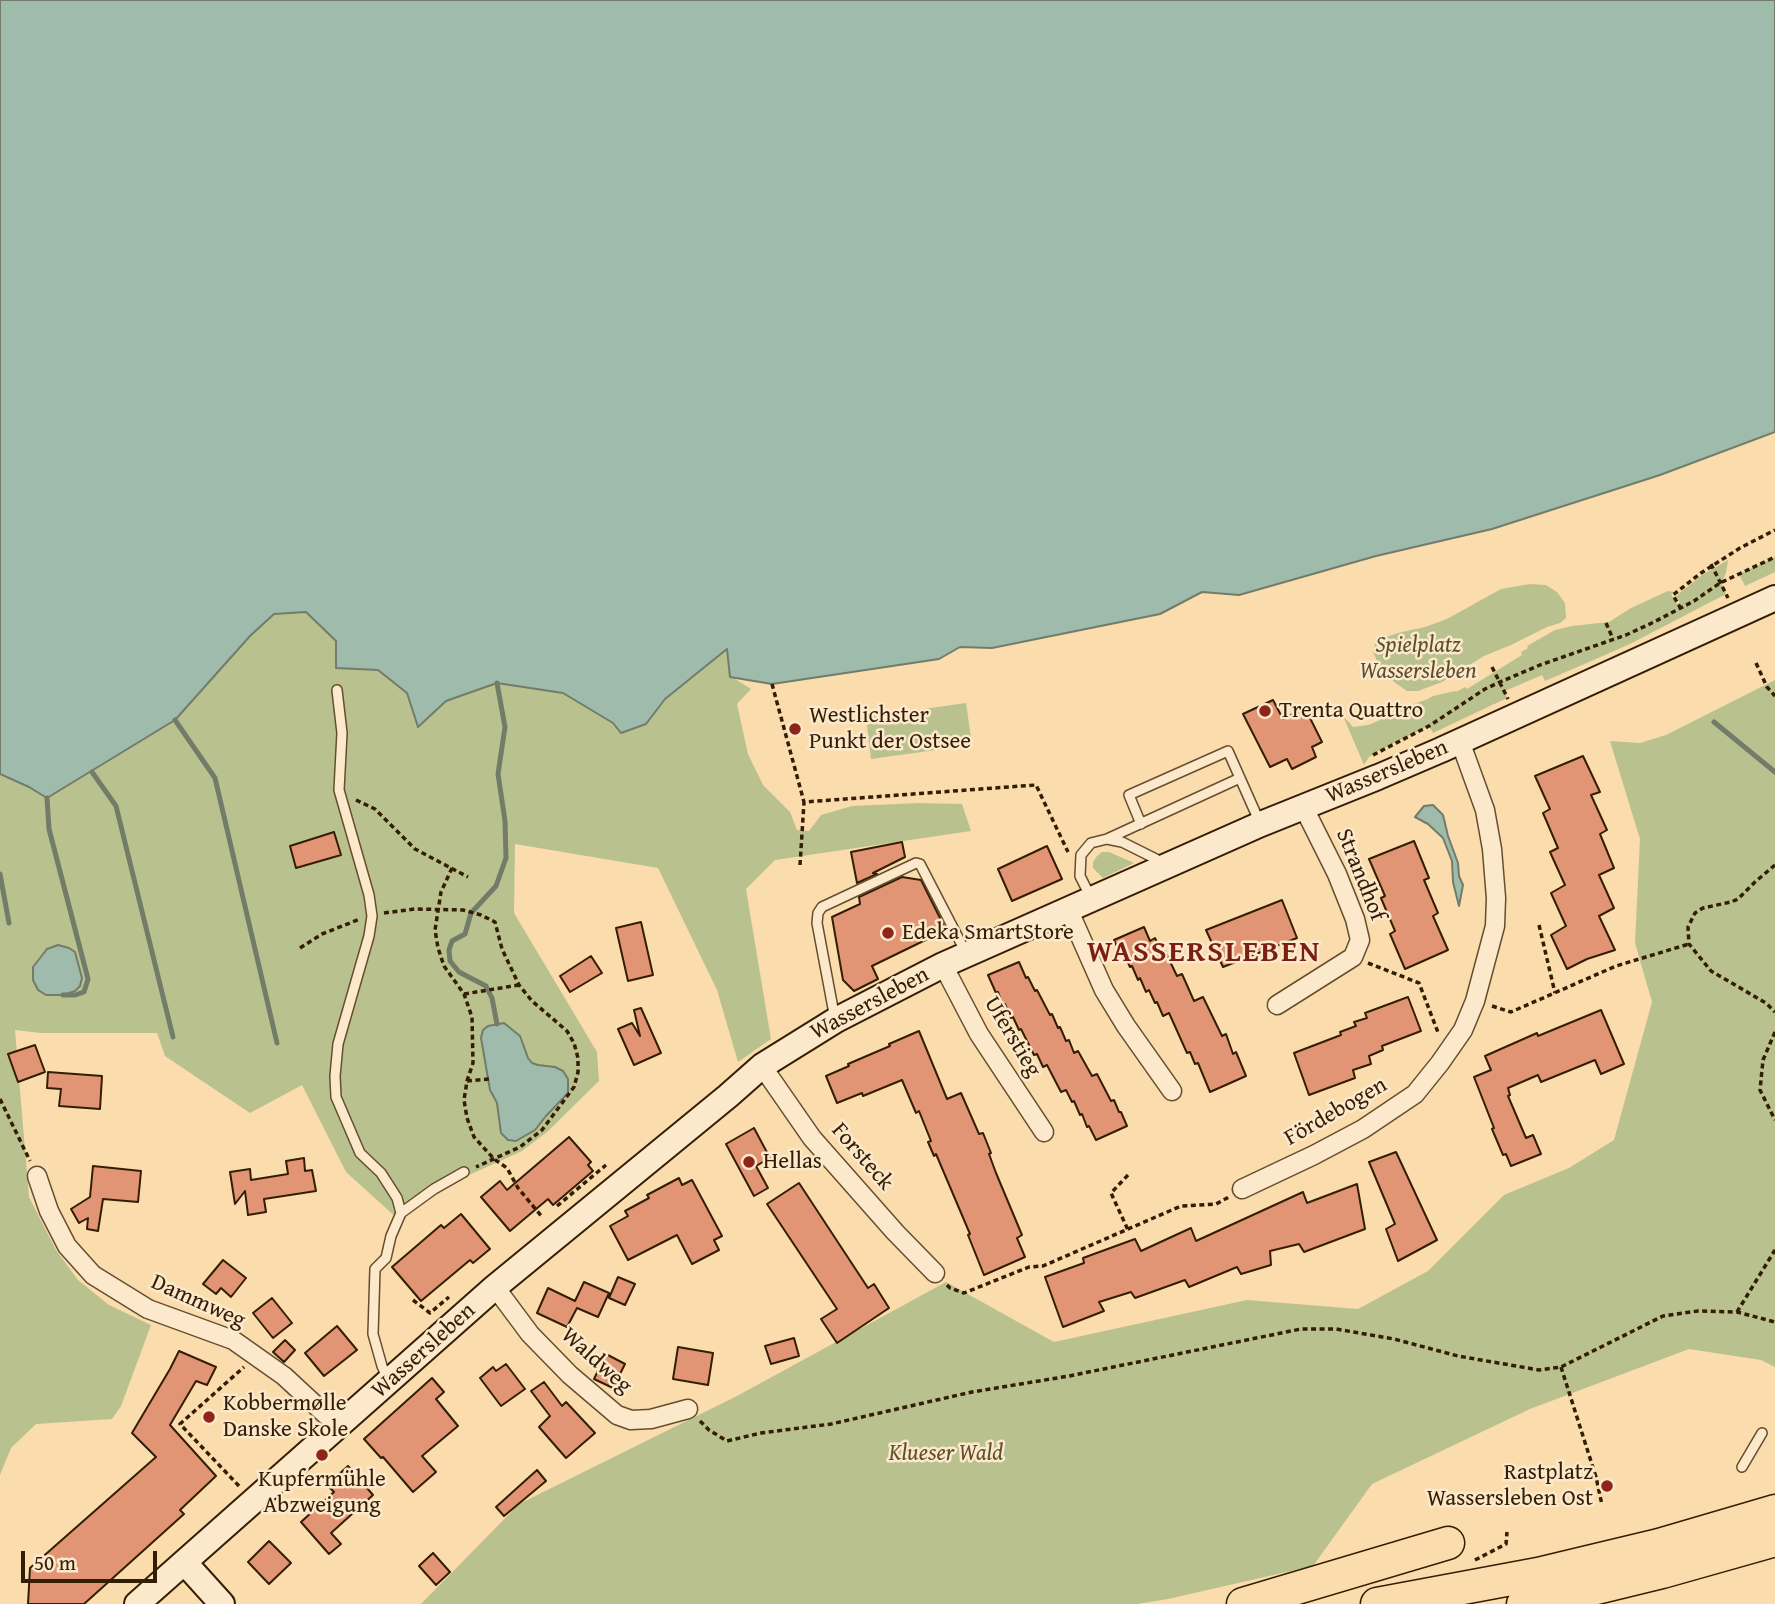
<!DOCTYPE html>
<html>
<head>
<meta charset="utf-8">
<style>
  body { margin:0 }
  #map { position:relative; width:1775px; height:1604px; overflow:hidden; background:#fadcad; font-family:"Gentium Book Plus",serif }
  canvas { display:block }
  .scale { position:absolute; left:21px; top:1551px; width:136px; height:32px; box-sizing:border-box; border:4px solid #331e05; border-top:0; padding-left:9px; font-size:21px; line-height:24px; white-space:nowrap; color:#331e05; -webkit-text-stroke:5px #fce8ca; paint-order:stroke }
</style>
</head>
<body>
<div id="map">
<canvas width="1775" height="1604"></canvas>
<div class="scale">50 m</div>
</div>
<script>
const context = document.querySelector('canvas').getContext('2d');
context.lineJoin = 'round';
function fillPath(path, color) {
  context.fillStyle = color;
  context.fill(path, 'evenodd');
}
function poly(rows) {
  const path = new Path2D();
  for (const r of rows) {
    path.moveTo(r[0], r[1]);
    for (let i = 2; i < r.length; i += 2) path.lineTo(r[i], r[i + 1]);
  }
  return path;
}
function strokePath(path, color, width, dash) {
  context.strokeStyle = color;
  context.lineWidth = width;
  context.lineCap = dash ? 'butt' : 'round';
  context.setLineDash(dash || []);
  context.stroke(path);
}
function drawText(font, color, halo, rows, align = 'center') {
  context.font = font + ' "Gentium Book Plus",serif';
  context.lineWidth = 5;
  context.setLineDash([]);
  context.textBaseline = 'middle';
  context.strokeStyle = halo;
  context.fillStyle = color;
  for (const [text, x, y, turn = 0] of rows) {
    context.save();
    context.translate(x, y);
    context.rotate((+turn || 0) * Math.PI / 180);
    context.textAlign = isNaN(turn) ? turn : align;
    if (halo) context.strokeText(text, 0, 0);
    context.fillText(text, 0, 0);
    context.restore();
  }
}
fillPath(poly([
  [1775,432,1660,475,1492,529,1376,556,1239,595,1202,592,1160,614,992,648,960,647,939,659,772,684,732,677,751,689,737,704,748,754,763,785,790,812,797,830,809,831,821,815,852,806,919,803,962,804,971,831,775,860,746,889,771,1039,738,1062,717,990,658,868,515,844,514,913,597,1052,599,1081,547,1132,522,1151,467,1176,436,1193,399,1220,346,1172,302,1085,250,1113,165,1056,157,1033,41,1033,15,1030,29,1197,56,1250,78,1280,109,1305,151,1325,121,1406,112,1419,36,1424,11,1448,0,1475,0,774,29,787,47,798,250,636,274,614,306,612,336,641,336,668,378,670,407,693,418,727,446,701,497,683,563,693,716,638],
  [1775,557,1775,572,1745,586,1739,574],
  [1728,560,1726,573,1721,583,1726,594,1630,644,1589,662,1545,681,1542,675,1505,691,1507,698,1433,733,1429,726,1376,752,1369,757,1364,765,1343,716,1353,727,1368,725,1378,721,1394,711,1428,699,1433,696,1455,691,1456,692,1465,687,1467,689,1522,655,1521,652,1528,648,1527,646,1555,630,1572,626,1609,622,1631,608,1668,591,1674,592,1671,594,1677,604,1680,602,1676,596,1702,575],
  [1530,584,1546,585,1557,592,1565,603,1566,618,1560,623,1547,627,1511,645,1484,656,1442,682,1418,691,1407,691,1394,682,1377,661,1373,652,1375,644,1380,639,1398,633,1425,627,1447,619,1501,589],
  [1775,680,1775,1367,1761,1360,1689,1349,1530,1409,1372,1484,1313,1566,1168,1599,1137,1604,421,1604,519,1504,737,1396,946,1282,1054,1342,1247,1300,1358,1309,1428,1271,1504,1195,1569,1168,1614,1140,1652,1002,1635,943,1640,839,1610,741,1640,743,1666,735],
  [966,703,972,745,871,759,866,717],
  [1102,852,1109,852,1134,863,1103,878,1093,868,1093,862,1097,856]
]), '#b9c28e');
const water = poly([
  [0,0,1775,0,1775,432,1660,475,1492,529,1376,556,1239,595,1202,592,1160,614,992,648,960,647,939,659,772,684,730,677,727,649,665,699,646,724,621,733,613,723,563,693,497,683,446,701,418,727,407,693,378,670,336,668,336,641,306,612,274,614,250,636,175,720,47,798,29,787,0,774,0,0],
  [1433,805,1443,815,1448,836,1458,863,1459,876,1463,885,1459,906,1453,882,1452,861,1443,838,1428,824,1415,817,1424,806,1433,805],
  [58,945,69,948,75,952,82,978,80,986,75,991,63,995,46,995,38,990,33,980,33,967,47,949,58,945],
  [504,1023,520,1036,528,1058,532,1063,538,1065,555,1067,563,1071,568,1079,568,1093,546,1116,535,1130,516,1141,508,1140,501,1133,497,1103,490,1090,481,1038,483,1030,488,1026,504,1023]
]);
fillPath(water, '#9ebbac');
strokePath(water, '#737c69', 2);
strokePath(poly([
  [497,683,505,727,498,774,505,821,506,858,496,886,471,913,465,934,452,941,449,950,450,961,459,972,486,986,492,998,497,1024],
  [175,720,215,778,277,1043],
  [1714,722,1775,772],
  [92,772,116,806,173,1037],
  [47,798,49,829,88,979,84,992,75,995,63,995],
  [0,874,9,923]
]), '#737c69', 5);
const building = poly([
  [1273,700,1283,719,1305,708,1322,742,1312,747,1316,757,1292,769,1287,759,1270,767,1243,714,1273,700],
  [1583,756,1600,792,1591,795,1607,830,1600,834,1614,868,1599,875,1614,908,1599,916,1615,950,1587,959,1567,969,1551,935,1566,926,1551,893,1565,885,1550,852,1558,848,1543,813,1550,809,1535,776,1583,756],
  [334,832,341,855,296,868,290,846,334,832],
  [1414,841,1429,878,1424,880,1438,913,1433,916,1448,950,1405,969,1390,934,1395,931,1381,898,1385,896,1369,859,1414,841],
  [902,842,905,857,873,873,877,874,857,883,851,852,902,842],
  [1047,846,1062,879,1012,901,998,869,1047,846],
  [902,877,921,880,946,930,872,966,878,979,854,991,843,980,832,917,860,904,859,897,902,877],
  [1282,900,1297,938,1223,967,1206,930,1282,900],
  [641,922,653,975,628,981,616,928,641,922],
  [1144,927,1150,941,1155,938,1161,952,1165,951,1177,976,1182,974,1194,1001,1203,997,1222,1036,1226,1034,1233,1054,1236,1052,1246,1076,1210,1092,1198,1063,1195,1064,1190,1052,1187,1053,1169,1013,1163,1016,1157,1002,1155,1003,1149,990,1146,992,1140,978,1138,980,1132,966,1130,967,1124,954,1121,955,1114,940,1144,927],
  [591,956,602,973,570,992,560,976,591,956],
  [1019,962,1026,978,1028,977,1035,991,1037,990,1050,1015,1052,1014,1058,1028,1060,1027,1066,1041,1069,1040,1074,1053,1078,1051,1092,1076,1097,1074,1111,1101,1114,1100,1119,1112,1121,1112,1127,1126,1096,1140,1089,1126,1087,1127,1082,1114,1080,1115,1074,1101,1072,1102,1066,1090,1061,1092,1047,1065,1043,1067,1037,1054,1034,1055,1021,1029,1019,1030,1013,1017,1011,1018,1005,1004,1003,1005,998,992,996,993,988,975,1019,962],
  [1408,997,1421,1031,1382,1046,1383,1050,1369,1056,1371,1064,1353,1070,1355,1078,1309,1095,1294,1053,1341,1035,1340,1032,1356,1026,1354,1022,1367,1018,1365,1013,1408,997],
  [641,1008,661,1053,634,1065,618,1029,632,1023,640,1036,634,1010,641,1008],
  [1601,1010,1624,1064,1601,1074,1595,1060,1541,1082,1538,1075,1508,1088,1510,1095,1508,1096,1526,1138,1533,1135,1541,1154,1511,1166,1506,1154,1503,1155,1492,1129,1494,1128,1474,1077,1491,1070,1485,1056,1537,1033,1538,1036,1601,1010],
  [919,1031,947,1099,961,1093,979,1134,983,1133,991,1153,989,1154,996,1173,1022,1235,1017,1238,1025,1257,984,1275,968,1235,970,1234,936,1154,934,1156,928,1142,931,1141,919,1111,916,1113,902,1080,863,1096,862,1093,837,1103,826,1076,849,1066,848,1064,890,1046,889,1044,919,1031],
  [35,1045,45,1072,18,1082,8,1054,35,1045],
  [48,1072,102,1076,100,1109,59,1106,61,1089,47,1088,48,1072],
  [754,1128,770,1158,756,1166,768,1188,754,1196,726,1144,754,1128],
  [569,1137,591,1162,588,1165,593,1171,553,1205,548,1199,510,1231,481,1197,500,1181,507,1190,569,1137],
  [1396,1152,1437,1240,1398,1261,1386,1229,1395,1224,1369,1162,1396,1152],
  [304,1158,305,1171,312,1170,316,1191,264,1199,266,1212,248,1215,245,1191,235,1204,230,1172,250,1169,251,1180,288,1174,286,1161,304,1158],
  [93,1166,141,1171,138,1202,103,1199,98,1231,87,1229,88,1218,79,1223,71,1209,90,1197,93,1166],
  [679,1178,682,1185,692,1180,722,1236,714,1240,719,1250,692,1264,677,1235,628,1260,610,1226,628,1216,625,1211,649,1198,647,1195,679,1178],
  [799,1183,868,1288,874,1284,889,1308,837,1343,821,1319,837,1309,767,1204,799,1183],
  [1357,1184,1365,1229,1304,1252,1299,1244,1270,1251,1271,1265,1241,1274,1237,1267,1189,1287,1185,1280,1135,1298,1131,1292,1099,1302,1104,1311,1063,1327,1045,1277,1084,1263,1083,1258,1135,1239,1141,1251,1191,1228,1196,1241,1303,1192,1307,1203,1357,1184],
  [461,1214,490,1249,473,1263,470,1260,421,1301,392,1267,441,1225,444,1228,461,1214],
  [223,1260,246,1278,231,1297,221,1288,216,1294,203,1284,223,1260],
  [618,1277,635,1284,625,1305,609,1298,618,1277],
  [584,1282,609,1293,598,1317,577,1308,567,1327,537,1313,548,1288,575,1301,584,1282],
  [272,1298,292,1323,273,1338,253,1313,272,1298],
  [337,1326,357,1350,324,1376,305,1353,337,1326],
  [794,1338,799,1356,771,1364,765,1346,794,1338],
  [285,1340,295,1350,284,1362,273,1352,285,1340],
  [678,1347,713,1353,708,1385,673,1379,678,1347],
  [179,1351,216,1367,207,1385,196,1381,170,1425,216,1476,180,1510,184,1514,84,1604,28,1604,30,1568,156,1457,132,1433,170,1369,179,1351],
  [606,1354,625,1364,613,1388,594,1379,606,1354],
  [506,1364,525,1389,501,1406,480,1378,493,1367,496,1371,506,1364],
  [432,1378,444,1392,436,1399,458,1426,422,1456,436,1472,413,1492,383,1457,381,1458,364,1439,432,1378],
  [544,1382,562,1406,566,1402,595,1433,566,1458,539,1427,550,1416,531,1391,544,1382],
  [348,1466,373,1495,331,1533,341,1544,329,1554,301,1522,334,1492,327,1485,348,1466],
  [537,1470,546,1481,504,1516,496,1507,537,1470],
  [269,1541,291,1563,269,1584,248,1562,269,1541],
  [433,1553,450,1572,436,1585,419,1566,433,1553]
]);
fillPath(building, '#e29575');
strokePath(building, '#331e05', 2);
const lane = poly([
  [337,690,342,733,339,790,369,895,372,916,369,936,338,1044,335,1076,336,1097,360,1153,381,1173,397,1198,401,1213],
  [1141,824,1129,795,1228,751,1240,778],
  [1107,839,1122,842,1156,859,1162,867],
  [1091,898,1080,876,1081,855,1091,843,1107,839,1240,778,1260,823],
  [835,1019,817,923,818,913,822,907,916,863,920,864,965,951],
  [388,1380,382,1366,373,1334,375,1269,386,1258,391,1236,401,1213,434,1189,464,1172],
  [1742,1467,1762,1433]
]);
const street = poly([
  [1069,911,1104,990,1126,1026,1172,1091],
  [943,965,979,1034,1044,1132],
  [1277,1005,1353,957,1360,940,1355,919,1337,874,1304,808],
  [762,1066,812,1138,895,1232,935,1273],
  [37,1176,49,1211,67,1246,93,1275,148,1309,233,1340,284,1376,338,1426],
  [1242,1189,1314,1155,1363,1129,1415,1094,1440,1063,1463,1030,1475,1001,1495,926,1496,898,1492,849,1485,810,1460,741],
  [495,1287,530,1334,570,1375,617,1415,631,1420,651,1419,688,1409]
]);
const secondary = poly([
  [185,1563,222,1604],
  [137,1604,495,1287,728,1096,762,1066,836,1020,943,965,1261,824,1378,777,1441,750,1775,598]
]);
const highway = poly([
  [1243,1604,1448,1543],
  [1377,1604,1538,1574,1659,1545,1775,1511],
  [1523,1604,1547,1600,1662,1572,1775,1540]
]);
strokePath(lane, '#654e2f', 12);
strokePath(street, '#654e2f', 21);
strokePath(secondary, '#331e05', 28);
strokePath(highway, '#331e05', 35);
strokePath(poly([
  [1711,564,1728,598],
  [1681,609,1673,595,1701,573,1740,548,1775,530],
  [1606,623,1613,639],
  [1756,663,1767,687,1775,696],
  [1492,667,1508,699],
  [772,684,804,802],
  [1373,755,1429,726,1485,689,1500,682,1540,665,1626,635,1654,622,1694,601,1720,583,1775,557],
  [356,800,375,809,415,849,468,877],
  [800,865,804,802,1036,785,1068,852],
  [1775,865,1755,882,1738,899,1731,902,1703,908,1695,913,1688,927,1689,944,1711,971,1766,1003,1775,1012],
  [452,868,441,892,435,930,438,948,444,966,464,994,472,1017,473,1063,467,1081,464,1100,467,1118,474,1137,494,1159,507,1168,518,1188,543,1218],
  [384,913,415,909,463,910,481,915,495,922,502,949,519,985,532,1001,567,1031,574,1043,578,1058,578,1072,574,1087,542,1130,520,1147,476,1167],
  [1539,925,1555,993],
  [300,948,322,934,360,919],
  [1368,963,1419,983,1439,1035],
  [464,994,519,985],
  [1492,1006,1511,1012,1616,966,1689,944],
  [1775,1032,1763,1060,1760,1090,1775,1120],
  [467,1081,489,1079],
  [0,1099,30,1161],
  [1128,1175,1111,1193,1128,1230],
  [557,1206,606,1165],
  [947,1285,950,1288,964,1293,1029,1267,1043,1266,1181,1206,1216,1204,1229,1197],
  [413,1300,430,1313,449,1297],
  [1737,1312,1775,1250],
  [1561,1367,1596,1477,1602,1505],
  [700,1421,709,1430,727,1441,761,1433,831,1424,972,1392,1069,1376,1301,1329,1336,1329,1394,1339,1458,1356,1539,1370,1561,1367,1663,1316,1698,1311,1737,1312,1775,1322],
  [239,1486,180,1424,244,1367],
  [1475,1560,1506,1544,1507,1532]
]), '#331e05', 3.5, [5, 3.5]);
strokePath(lane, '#fce8ca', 9);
strokePath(street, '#fce8ca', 18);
strokePath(secondary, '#fce8ca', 24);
strokePath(highway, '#fadcad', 32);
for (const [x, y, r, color] of [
  [1265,711,7,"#8f2418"],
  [795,729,7,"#8f2418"],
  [888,933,7,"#8f2418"],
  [749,1162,7,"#8f2418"],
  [209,1417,7,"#8f2418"],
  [322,1455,7,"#8f2418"],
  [1607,1486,7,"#8f2418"]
]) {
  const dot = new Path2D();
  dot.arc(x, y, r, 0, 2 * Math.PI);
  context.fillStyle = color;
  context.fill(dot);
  strokePath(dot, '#fce8ca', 2.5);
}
drawText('italic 23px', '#5b4f2e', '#fce8ca', [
  ["Spielplatz",1418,646],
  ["Wassersleben",1418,672],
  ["Klueser Wald",946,1454]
]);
drawText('23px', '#331e05', '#fce8ca', [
  ["Trenta Quattro",1279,711],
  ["Westlichster",809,716],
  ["Punkt der Ostsee",809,742],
  ["Edeka SmartStore",902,933],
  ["Hellas",763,1162],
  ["Kobbermølle",223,1404],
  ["Danske Skole",223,1430],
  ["Rastplatz",1593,1473,"right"],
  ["Wassersleben Ost",1593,1499,"right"],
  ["Kupfermühle",322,1480,"center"],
  ["Abzweigung",322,1506,"center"]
], 'left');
drawText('23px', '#331e05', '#fce8ca', [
  ["Wassersleben",1387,772,-23],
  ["Strandhof",1360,875,68],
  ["Wassersleben",870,1004,-28],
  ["Uferstieg",1012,1037,59],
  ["Fördebogen",1336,1112,-30],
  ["Forsteck",862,1157,49],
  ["Dammweg",198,1302,24],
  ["Wassersleben",424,1351,-42],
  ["Waldweg",596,1361,42]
]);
context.letterSpacing = '2px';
drawText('bold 30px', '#7a1f14', '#fce8ca', [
  ["WASSERSLEBEN",1204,953]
]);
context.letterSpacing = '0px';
</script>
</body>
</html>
